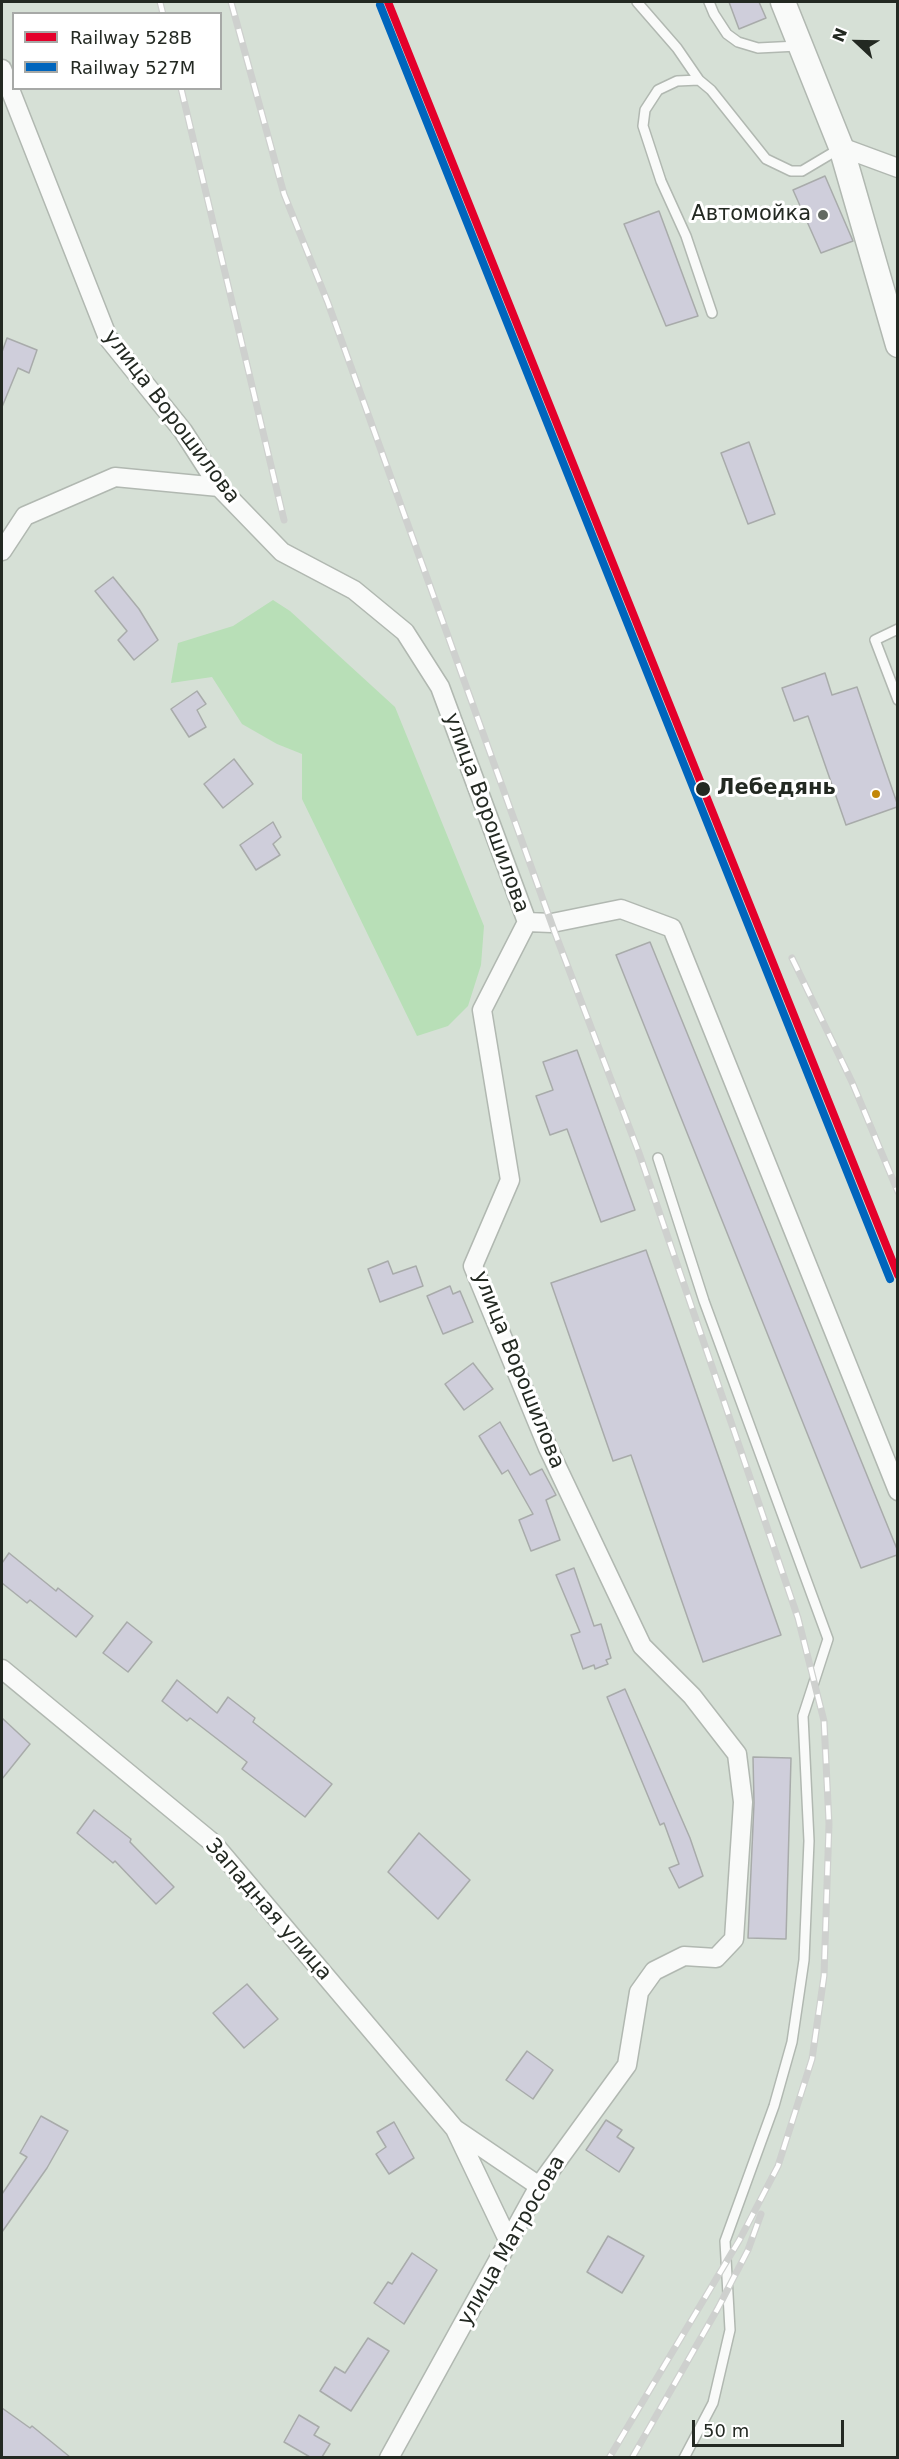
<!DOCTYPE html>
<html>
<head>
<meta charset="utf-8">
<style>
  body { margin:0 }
  #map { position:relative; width:899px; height:2459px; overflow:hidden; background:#d6e0d6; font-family:"DejaVu Sans",sans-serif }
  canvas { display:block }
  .frame { position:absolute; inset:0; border:3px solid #232922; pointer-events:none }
  .legend { position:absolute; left:12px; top:12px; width:210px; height:78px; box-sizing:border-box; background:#fff; border:2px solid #a7a9a7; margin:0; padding:8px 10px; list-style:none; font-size:18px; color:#232922 }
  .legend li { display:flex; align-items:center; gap:12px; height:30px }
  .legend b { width:30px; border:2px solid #a7a9a7 }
  .north { position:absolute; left:827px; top:12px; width:60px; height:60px; -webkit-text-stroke:4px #fff; paint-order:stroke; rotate:292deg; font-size:16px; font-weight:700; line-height:24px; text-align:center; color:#232922 }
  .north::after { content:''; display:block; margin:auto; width:21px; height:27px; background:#232922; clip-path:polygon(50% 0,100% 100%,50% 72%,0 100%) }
  .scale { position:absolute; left:692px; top:2420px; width:152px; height:27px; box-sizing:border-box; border:3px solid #232922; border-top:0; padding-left:8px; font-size:18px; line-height:21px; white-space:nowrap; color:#232922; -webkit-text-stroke:4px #fff; paint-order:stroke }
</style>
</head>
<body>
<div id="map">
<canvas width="899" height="2459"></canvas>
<div class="frame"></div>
<ul class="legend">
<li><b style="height:8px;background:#e4002b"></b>Railway 528В</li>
<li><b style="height:8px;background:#0065bd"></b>Railway 527М</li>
</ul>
<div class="north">N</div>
<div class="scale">50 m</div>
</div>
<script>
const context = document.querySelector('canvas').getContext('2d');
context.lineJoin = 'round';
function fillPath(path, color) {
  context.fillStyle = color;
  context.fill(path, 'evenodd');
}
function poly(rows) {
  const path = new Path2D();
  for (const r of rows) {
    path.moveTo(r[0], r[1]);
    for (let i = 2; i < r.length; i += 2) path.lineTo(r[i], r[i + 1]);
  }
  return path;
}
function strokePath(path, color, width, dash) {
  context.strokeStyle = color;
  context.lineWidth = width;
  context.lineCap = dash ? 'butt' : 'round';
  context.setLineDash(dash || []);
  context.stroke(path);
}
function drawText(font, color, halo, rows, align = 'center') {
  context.font = font + ' "DejaVu Sans",sans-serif';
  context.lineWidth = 6;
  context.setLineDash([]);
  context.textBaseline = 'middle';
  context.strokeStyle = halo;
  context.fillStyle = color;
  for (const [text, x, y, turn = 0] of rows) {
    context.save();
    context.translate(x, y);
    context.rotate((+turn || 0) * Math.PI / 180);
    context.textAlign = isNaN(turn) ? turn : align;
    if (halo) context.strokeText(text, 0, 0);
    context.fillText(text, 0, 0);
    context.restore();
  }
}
fillPath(poly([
  [273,600,290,611,395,707,484,926,481,965,468,1006,448,1026,417,1036,302,799,302,754,277,744,242,724,212,677,171,683,178,643,233,626]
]), '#b8dfb7');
const building = poly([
  [729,2,759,2,766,18,739,29,729,2],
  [825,176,853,241,821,253,793,190,825,176],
  [659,211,698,316,666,326,624,224,659,211],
  [7,338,37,350,29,373,18,368,2,407,2,352,7,338],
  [749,442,775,514,748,524,721,453,749,442],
  [113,577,139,609,158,640,134,660,118,640,127,631,95,591,113,577],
  [825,673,832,695,857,687,897,803,897,807,846,825,808,716,794,721,782,688,825,673],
  [197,691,206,704,197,710,206,727,189,737,171,709,197,691],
  [234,759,253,784,223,808,204,784,234,759],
  [273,822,281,837,273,844,280,855,256,870,240,845,273,822],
  [650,942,897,1549,897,1555,861,1568,616,955,650,942],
  [577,1050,635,1210,601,1222,567,1129,550,1135,536,1096,553,1090,543,1062,577,1050],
  [646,1250,781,1635,703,1662,631,1455,613,1461,551,1283,646,1250],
  [388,1261,393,1274,416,1266,423,1286,380,1302,368,1269,388,1261],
  [450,1286,453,1294,460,1291,473,1322,443,1334,427,1296,450,1286],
  [473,1363,493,1389,464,1410,445,1384,473,1363],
  [500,1422,530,1475,542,1469,556,1495,546,1500,560,1540,531,1551,519,1520,533,1514,508,1470,502,1474,479,1436,500,1422],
  [9,1553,56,1591,58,1588,93,1616,76,1637,30,1600,27,1603,2,1583,2,1563,9,1553],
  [574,1568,594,1626,601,1624,611,1658,606,1660,608,1664,595,1669,594,1665,583,1669,571,1635,580,1632,556,1575,574,1568],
  [127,1622,152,1642,128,1672,103,1653,127,1622],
  [177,1680,217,1713,228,1697,255,1718,253,1722,332,1784,305,1817,242,1769,247,1762,190,1718,187,1721,162,1701,177,1680],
  [625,1689,690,1838,703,1876,679,1888,669,1868,679,1864,664,1823,660,1825,607,1697,625,1689],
  [2,1718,30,1744,2,1779,2,1718],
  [753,1757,791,1758,786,1939,748,1938,754,1803,753,1757],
  [94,1810,131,1839,130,1842,174,1887,156,1904,115,1861,113,1863,77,1833,94,1810],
  [419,1833,470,1880,438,1919,388,1872,419,1833],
  [247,1984,278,2019,244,2048,213,2013,247,1984],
  [527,2051,553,2070,533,2099,506,2080,527,2051],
  [41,2116,68,2131,47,2168,2,2232,2,2194,27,2157,20,2153,41,2116],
  [606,2120,622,2130,617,2137,634,2148,619,2172,586,2150,606,2120],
  [394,2122,414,2158,389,2174,376,2154,386,2147,377,2132,394,2122],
  [608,2236,644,2256,622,2293,587,2272,608,2236],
  [412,2253,437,2270,404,2324,374,2303,388,2282,392,2284,412,2253],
  [368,2338,389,2351,351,2411,320,2391,335,2367,345,2373,368,2338],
  [2,2408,30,2428,32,2426,70,2457,2,2457,2,2408],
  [299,2415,319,2427,314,2435,330,2444,322,2457,310,2457,284,2442,299,2415]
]);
fillPath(building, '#cfcedb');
strokePath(building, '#a8abaa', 1.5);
const lane = poly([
  [637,2,677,48,699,80],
  [709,2,714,14,727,34,738,42,758,48,798,46],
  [712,313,686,236,661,181,643,126,645,110,658,90,677,81,699,80,711,90,766,159,791,171,802,171,839,149],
  [898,629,875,640,898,700],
  [658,1158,704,1301,828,1639,803,1716,809,1841,804,1960,792,2042,774,2106,725,2241,730,2330,713,2403,684,2458]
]);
const street = poly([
  [2,69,108,338,183,431,219,487,282,552,354,590,405,632,440,687,527,922,482,1010,510,1180,473,1266,548,1448,642,1646,692,1696,737,1754,743,1802,734,1939,716,1958,684,1956,654,1971,639,1992,627,2065,539,2186,389,2458],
  [841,147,898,168],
  [2,551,25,516,115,477,219,487],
  [527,922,552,923,621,909,672,928,898,1491],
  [2,1669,213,1843,455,2129],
  [509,2242,455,2129,539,2186]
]);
const secondary = poly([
  [783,2,841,147,898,345]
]);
strokePath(lane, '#b1b8b1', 12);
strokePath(street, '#b1b8b1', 21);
strokePath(secondary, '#b1b8b1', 27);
strokePath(poly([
  [819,792,833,788]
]), '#cdcfcd', 4, [3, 4.5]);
strokePath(lane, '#f9faf9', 9);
strokePath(street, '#f9faf9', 18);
strokePath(secondary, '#f9faf9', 24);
const rail = poly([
  [160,2,163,14],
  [231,2,284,194,328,303,555,933,639,1153,798,1618,824,1721,829,1824,824,1976,812,2059,778,2166,740,2239,609,2458],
  [181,88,284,520],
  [792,958,852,1082,898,1192],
  [632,2458,718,2308,748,2250,761,2214]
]);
strokePath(rail, '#ced0ce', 7);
strokePath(rail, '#fff', 4.5, [14]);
strokePath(poly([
  [388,2,898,1275]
]), '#e4002b', 8);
strokePath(poly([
  [380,5,890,1279]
]), '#0065bd', 8);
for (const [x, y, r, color] of [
  [823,215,6,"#626961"],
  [703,789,8,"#232922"],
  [876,794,5,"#c28708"]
]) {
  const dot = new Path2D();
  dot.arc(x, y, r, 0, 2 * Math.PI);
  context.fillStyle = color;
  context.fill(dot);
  strokePath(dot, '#fff', 2);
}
drawText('21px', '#232922', '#fff', [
  ["Автомойка",811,215]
], 'right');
drawText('21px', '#232922', '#fff', [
  ["улица Ворошилова",171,417,53],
  ["улица Ворошилова",486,813,70],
  ["улица Ворошилова",518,1370,68],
  ["Западная улица",268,1910,49],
  ["улица Матросова",512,2241,-60]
]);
drawText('bold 21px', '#232922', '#fff', [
  ["Лебедянь",717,789]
], 'left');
</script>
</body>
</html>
